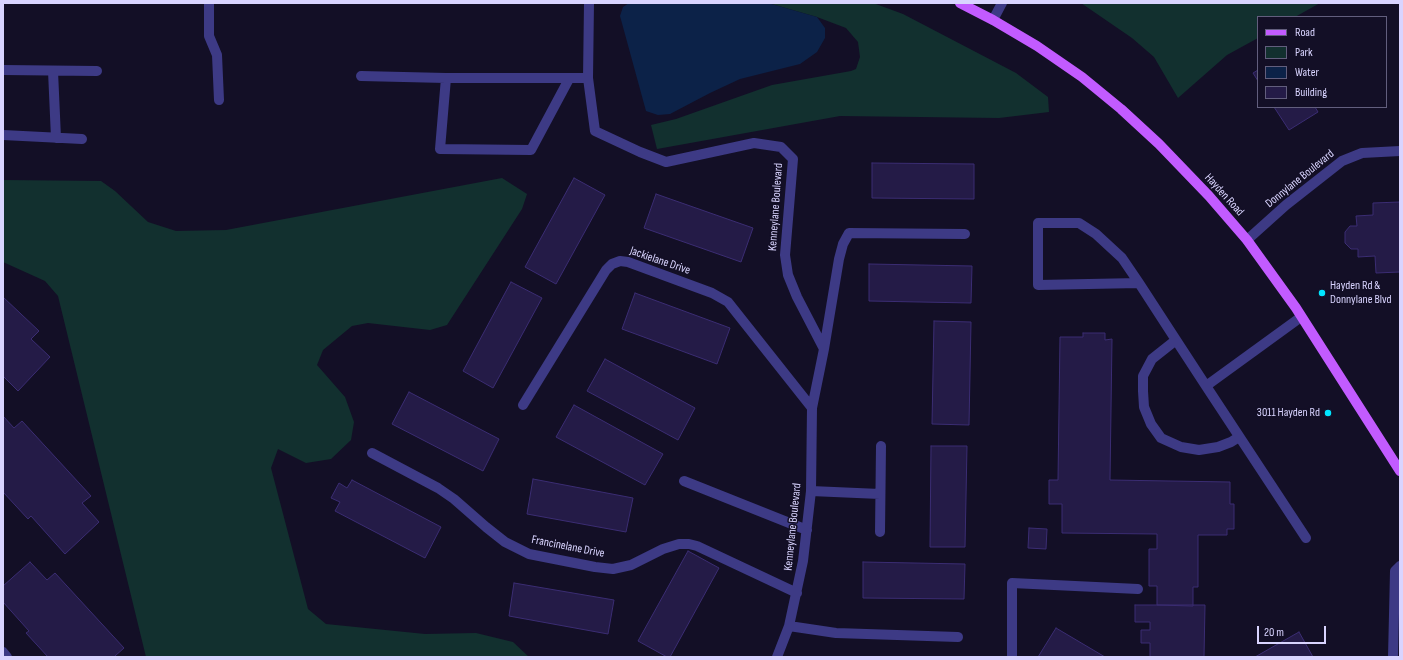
<!DOCTYPE html>
<html>
<head>
<meta charset="utf-8">
<style>
  body { margin:0 }
  #map { position:relative; width:1403px; height:660px; overflow:hidden; background:#130f26; font-family:"Sofia Sans Condensed",sans-serif }
  canvas { display:block }
  .frame { position:absolute; inset:0; border:4px solid #d9d4ff; pointer-events:none }
  .legend { position:absolute; left:1257px; top:16px; width:130px; height:92px; box-sizing:border-box; background:#130f26; border:1px solid #625e7d; margin:0; padding:5px 7px; list-style:none; font-size:12px; color:#d9d4ff }
  .legend li { display:flex; align-items:center; gap:8px; height:20px }
  .legend b { width:20px; border:1px solid #625e7d }
  .scale { position:absolute; left:1257px; top:626px; width:69px; height:18px; box-sizing:border-box; border:2px solid #d9d4ff; border-top:0; padding-left:5px; font-size:12px; line-height:14px; white-space:nowrap; color:#d9d4ff; -webkit-text-stroke:3px #130f26; paint-order:stroke }
</style>
</head>
<body>
<div id="map">
<canvas width="1403" height="660"></canvas>
<div class="frame"></div>
<ul class="legend">
<li><b style="height:5px;background:#c25bff"></b>Road</li>
<li><b style="height:11px;background:#12302f"></b>Park</li>
<li><b style="height:11px;background:#0c2248"></b>Water</li>
<li><b style="height:11px;background:#241b47"></b>Building</li>
</ul>
<div class="scale">20 m</div>
</div>
<script>
const context = document.querySelector('canvas').getContext('2d');
context.lineJoin = 'round';
function fillPath(path, color) {
  context.fillStyle = color;
  context.fill(path, 'evenodd');
}
function poly(rows) {
  const path = new Path2D();
  for (const r of rows) {
    path.moveTo(r[0], r[1]);
    for (let i = 2; i < r.length; i += 2) path.lineTo(r[i], r[i + 1]);
  }
  return path;
}
function strokePath(path, color, width, dash) {
  context.strokeStyle = color;
  context.lineWidth = width;
  context.lineCap = dash ? 'butt' : 'round';
  context.setLineDash(dash || []);
  context.stroke(path);
}
function drawText(font, color, halo, rows, align = 'center') {
  context.font = font + ' "Sofia Sans Condensed",sans-serif';
  context.lineWidth = 3;
  context.setLineDash([]);
  context.textBaseline = 'middle';
  context.strokeStyle = halo;
  context.fillStyle = color;
  for (const [text, x, y, turn = 0] of rows) {
    context.save();
    context.translate(x, y);
    context.rotate((+turn || 0) * Math.PI / 180);
    context.textAlign = isNaN(turn) ? turn : align;
    if (halo) context.strokeText(text, 0, 0);
    context.fillText(text, 0, 0);
    context.restore();
  }
}
fillPath(poly([
  [768,3,873,3,903,14,1016,73,1048,97,1049,112,999,118,840,116,657,149,651,125,676,119,772,85,851,71,856,69,860,57,858,42,846,28,817,17],
  [1081,3,1320,3,1295,17,1258,17,1258,38,1227,55,1178,98,1154,57,1132,38],
  [502,178,527,194,522,209,447,325,430,330,368,323,352,326,323,350,317,365,345,397,354,422,351,440,331,459,306,463,278,449,271,468,308,609,326,624,425,634,476,633,513,642,529,657,146,657,58,296,45,281,3,262,3,180,101,181,115,191,148,222,176,231,226,230]
]), '#12302f');
fillPath(poly([
  [629,3,768,3,817,17,825,28,825,38,817,52,800,64,740,79,710,93,670,114,658,115,646,111,620,16,623,7]
]), '#0c2248');
const building = poly([
  [1258,70,1258,81,1253,73,1258,70],
  [1274,107,1315,107,1318,112,1289,130,1274,107],
  [872,163,974,164,974,199,872,198,872,163],
  [574,178,605,195,556,284,525,267,574,178],
  [656,194,753,228,741,262,644,228,656,194],
  [1400,202,1400,272,1376,273,1375,256,1358,257,1358,249,1351,249,1345,243,1345,232,1350,226,1357,226,1356,216,1373,215,1373,203,1400,202],
  [869,264,972,266,971,303,869,301,869,264],
  [511,282,542,298,493,388,463,371,511,282],
  [635,293,730,328,717,364,622,329,635,293],
  [3,297,39,331,31,339,50,357,18,391,3,376,3,297],
  [934,321,971,322,969,425,932,424,934,321],
  [1083,333,1105,333,1105,340,1112,339,1110,480,1230,482,1230,504,1234,504,1234,529,1227,529,1227,535,1198,535,1198,587,1193,587,1193,606,1157,605,1157,586,1149,586,1149,549,1157,549,1157,534,1062,533,1062,504,1049,504,1049,480,1058,480,1060,337,1083,337,1083,333],
  [605,359,695,408,678,440,587,391,605,359],
  [409,392,499,439,483,471,392,424,409,392],
  [574,405,663,454,645,485,556,437,574,405],
  [3,416,14,428,22,421,91,496,82,503,99,522,65,554,31,516,28,519,3,492,3,416],
  [931,446,967,446,965,547,930,547,931,446],
  [533,479,633,498,626,532,527,514,533,479],
  [352,480,441,527,425,558,335,511,340,502,331,498,339,483,347,488,352,480],
  [1029,528,1047,529,1046,549,1028,548,1029,528],
  [688,551,719,568,670,657,667,657,638,641,688,551],
  [30,562,47,580,55,573,124,648,115,656,117,657,48,657,26,633,29,631,3,602,3,586,30,562],
  [863,562,965,564,964,599,863,598,863,562],
  [514,583,614,600,608,634,509,616,514,583],
  [1135,605,1205,605,1204,657,1150,657,1150,643,1141,643,1141,630,1150,630,1150,622,1135,622,1135,605],
  [1056,628,1105,657,1038,657,1056,628],
  [1299,632,1313,657,1255,657,1299,632]
]);
fillPath(building, '#241b47');
strokePath(building, '#3b2d73', 1);
strokePath(poly([
  [209,3,209,36,217,55,219,100],
  [589,3,588,78,595,131,640,152,666,162,754,143,781,147,793,159,785,255,788,275,797,297,824,349],
  [993,20,1002,3],
  [3,70,97,71],
  [53,71,56,138],
  [361,76,446,78,440,149,531,150,569,79],
  [446,78,588,78],
  [3,135,82,139],
  [1247,240,1286,205,1342,161,1362,153,1400,151],
  [1139,283,1038,285,1038,223,1079,223,1096,234,1122,258,1139,283,1176,340,1206,386,1306,538],
  [1176,340,1152,359,1143,376,1143,391,1144,407,1151,424,1161,438,1181,447,1199,450,1218,447,1231,442,1239,437],
  [1206,386,1301,317],
  [523,405,606,270,612,264,620,261,628,262,712,293,728,302,812,408],
  [372,453,438,488,454,499,486,527,505,542,529,554,595,567,613,569,631,565,663,549,679,544,689,544,697,546,797,593],
  [684,481,807,530],
  [811,491,880,494],
  [880,532,881,446],
  [789,626,836,633,958,637],
  [3,652,7,657],
  [777,657,789,626,803,561,811,491,812,408,824,349,839,259,843,244,849,233,965,234],
  [1012,657,1012,583,1138,589],
  [1393,657,1395,571,1400,566]
]), '#3d3a85', 10);
strokePath(poly([
  [960,3,993,20,1037,46,1082,77,1121,109,1159,144,1209,196,1247,240,1296,308,1400,471]
]), '#c25bff', 10);
for (const [x, y, r, color] of [
  [1322,293,4,"#00e5ff"],
  [1328,413,4,"#00e5ff"]
]) {
  const dot = new Path2D();
  dot.arc(x, y, r, 0, 2 * Math.PI);
  context.fillStyle = color;
  context.fill(dot);
  strokePath(dot, '#130f26', 1.5);
}
drawText('12px', '#d9d4ff', '#130f26', [
  ["Donnylane Boulevard",1300,179,-39],
  ["Hayden Road",1224,195,48],
  ["Kenneylane Boulevard",776,207,-86],
  ["Jackielane Drive",660,261,19],
  ["Kenneylane Boulevard",793,527,-84],
  ["Francinelane Drive",568,547,11]
]);
drawText('12px', '#d9d4ff', '#130f26', [
  ["Hayden Rd &",1330,286],
  ["Donnylane Blvd",1330,300],
  ["3011 Hayden Rd",1320,413,"right"]
], 'left');
</script>
</body>
</html>
